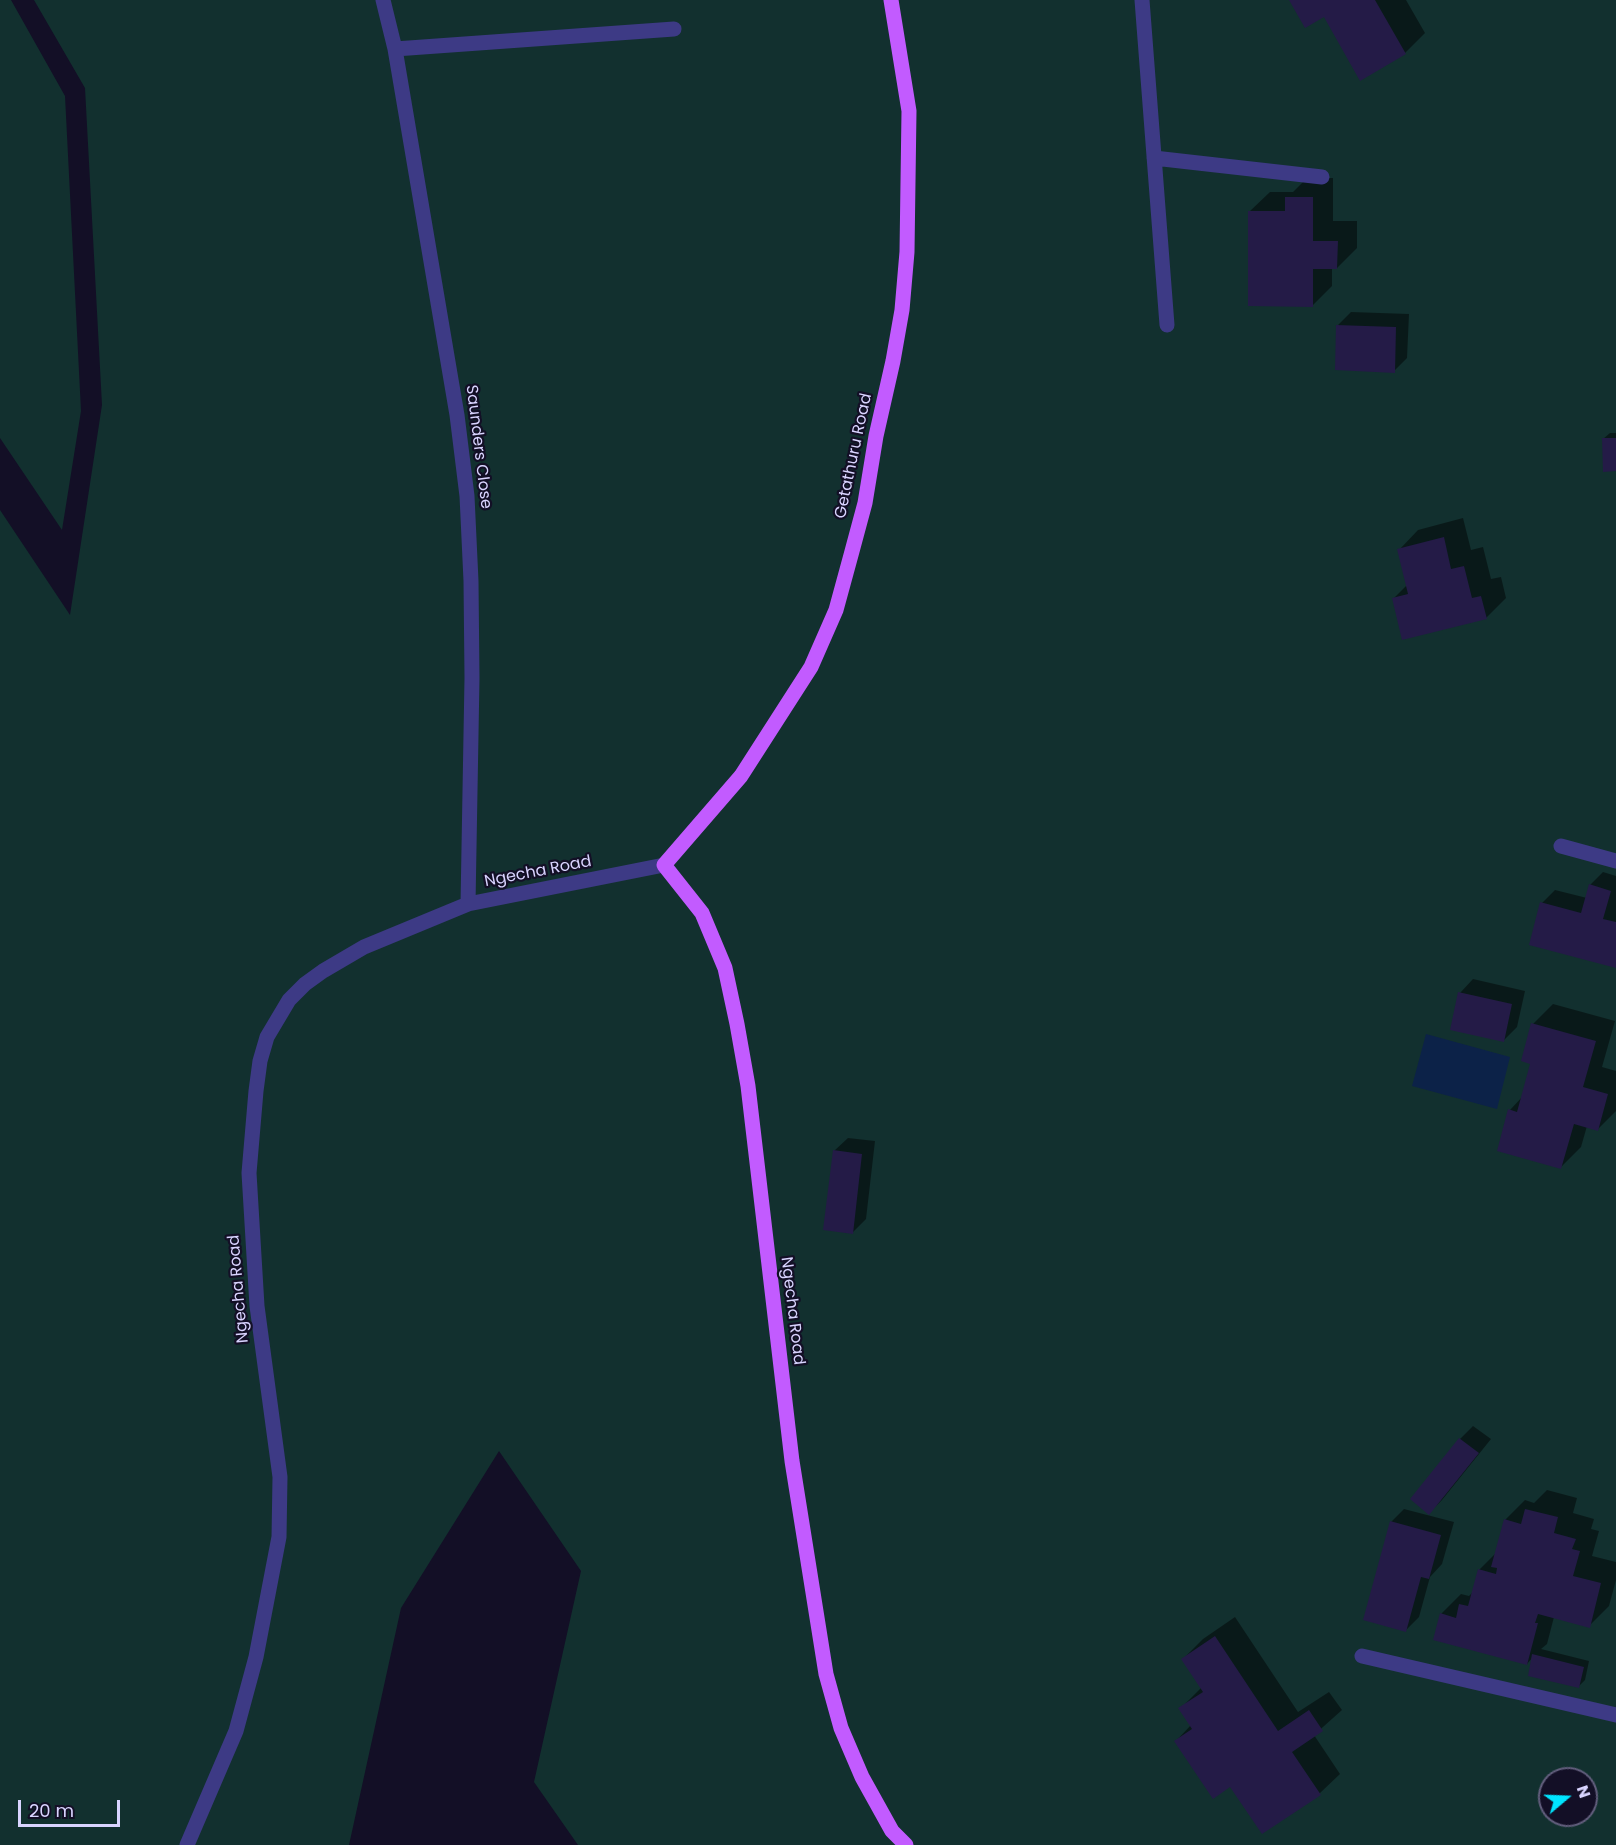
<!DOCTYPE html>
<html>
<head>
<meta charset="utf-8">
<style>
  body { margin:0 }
  #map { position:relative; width:1616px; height:1845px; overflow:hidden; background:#130f26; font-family:Poppins,sans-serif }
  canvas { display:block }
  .north { position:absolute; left:1538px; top:1767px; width:60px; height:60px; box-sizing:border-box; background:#130f26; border:2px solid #625e7d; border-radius:50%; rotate:71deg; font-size:16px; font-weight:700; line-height:24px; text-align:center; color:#d9d4ff }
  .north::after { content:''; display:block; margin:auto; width:21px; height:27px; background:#00e5ff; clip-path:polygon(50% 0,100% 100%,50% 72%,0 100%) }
  .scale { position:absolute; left:18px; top:1800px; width:102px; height:27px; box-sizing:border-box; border:3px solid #d9d4ff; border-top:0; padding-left:8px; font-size:18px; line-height:21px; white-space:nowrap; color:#d9d4ff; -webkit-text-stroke:4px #130f26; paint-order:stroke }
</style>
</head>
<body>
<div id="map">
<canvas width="1616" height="1845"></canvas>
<div class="north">N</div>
<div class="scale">20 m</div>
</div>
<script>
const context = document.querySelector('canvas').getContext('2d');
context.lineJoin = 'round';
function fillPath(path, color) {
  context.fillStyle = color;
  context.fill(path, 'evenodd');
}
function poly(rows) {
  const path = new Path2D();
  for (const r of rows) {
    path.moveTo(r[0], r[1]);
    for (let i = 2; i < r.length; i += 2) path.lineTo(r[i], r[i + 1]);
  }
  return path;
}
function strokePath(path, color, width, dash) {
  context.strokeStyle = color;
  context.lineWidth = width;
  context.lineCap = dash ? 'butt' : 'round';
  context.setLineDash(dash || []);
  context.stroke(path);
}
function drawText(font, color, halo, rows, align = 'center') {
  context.font = font + ' Poppins,sans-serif';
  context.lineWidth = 4.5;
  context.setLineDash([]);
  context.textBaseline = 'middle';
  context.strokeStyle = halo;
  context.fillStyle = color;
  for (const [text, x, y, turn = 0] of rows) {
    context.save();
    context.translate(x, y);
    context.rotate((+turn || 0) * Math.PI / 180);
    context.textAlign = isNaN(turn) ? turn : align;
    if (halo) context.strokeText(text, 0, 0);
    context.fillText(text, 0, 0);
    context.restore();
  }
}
fillPath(poly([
  [0,0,11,0,65,96,81,411,62,530,0,438],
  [34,0,1616,0,1616,1845,578,1845,534,1782,581,1571,499,1451,401,1608,349,1845,0,1845,0,510,70,615,102,405,85,88],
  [1550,1779,1586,1779,1586,1815,1550,1815]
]), '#12302f');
fillPath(poly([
  [1426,1034,1510,1057,1497,1109,1412,1086]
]), '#0c2248');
fillPath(poly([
  [1290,0,1406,0,1425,33,1405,53],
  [1307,178,1333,178,1333,221,1357,221,1357,248,1337,268,1332,268,1332,286,1312,306,1250,211,1270,192,1293,192],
  [1351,312,1409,314,1407,358,1394,371,1338,325],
  [1610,433,1616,433,1616,470,1603,439],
  [1463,518,1471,550,1483,547,1491,579,1501,577,1506,598,1486,618,1394,598,1407,585,1399,550,1418,530],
  [1603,872,1616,876,1616,966,1542,903,1555,890,1587,898,1590,885],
  [1473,979,1525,991,1517,1027,1503,1041,1460,993],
  [1553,1004,1615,1021,1602,1067,1616,1071,1616,1111,1598,1129,1587,1126,1581,1147,1561,1167,1510,1110,1523,1096,1532,1063,1533,1024],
  [848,1138,875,1141,866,1219,853,1232,834,1151],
  [1473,1426,1491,1439,1442,1500,1429,1513,1460,1439],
  [1547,1490,1577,1498,1573,1513,1594,1519,1591,1529,1599,1531,1592,1556,1616,1562,1616,1580,1609,1606,1589,1626,1554,1617,1547,1644,1541,1649,1589,1661,1585,1680,1578,1687,1533,1657,1527,1664,1441,1614,1461,1594,1469,1596,1473,1592,1479,1570,1497,1552,1505,1520,1525,1500,1534,1503],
  [1404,1509,1454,1522,1442,1564,1430,1577,1419,1617,1405,1631,1391,1522],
  [1235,1617,1298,1712,1329,1692,1342,1710,1314,1735,1340,1774,1320,1793,1231,1785,1176,1741,1191,1725,1180,1709,1202,1687,1183,1659,1203,1639]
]), '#0007');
fillPath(poly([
  [1289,0,1375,0,1406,54,1360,81,1324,17,1305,28],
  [1285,197,1313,197,1313,241,1338,241,1337,269,1313,269,1313,307,1248,306,1248,211,1285,211],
  [1336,325,1396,327,1395,373,1335,370],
  [1602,438,1616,438,1616,471,1603,472],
  [1444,537,1451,569,1464,566,1472,598,1481,596,1487,619,1402,640,1392,598,1408,594,1397,549],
  [1589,884,1611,891,1603,919,1616,922,1616,968,1529,945,1540,902,1581,913],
  [1458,992,1512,1004,1504,1042,1450,1030],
  [1531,1023,1596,1041,1583,1087,1608,1094,1598,1131,1574,1124,1561,1169,1497,1151,1508,1109,1517,1112,1530,1064,1521,1061],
  [833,1150,862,1154,853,1234,823,1230],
  [1459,1438,1479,1453,1429,1515,1410,1499],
  [1525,1509,1558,1517,1554,1533,1576,1539,1572,1549,1580,1551,1573,1576,1601,1583,1590,1628,1538,1614,1535,1623,1538,1623,1527,1665,1433,1640,1440,1613,1456,1618,1459,1604,1468,1606,1478,1569,1496,1574,1497,1568,1491,1567,1504,1519,1521,1524],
  [1390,1521,1441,1535,1429,1579,1421,1577,1406,1632,1363,1620],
  [1215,1636,1278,1731,1309,1710,1323,1731,1292,1752,1321,1795,1262,1834,1230,1787,1213,1799,1174,1741,1192,1729,1178,1708,1203,1692,1181,1659],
  [1532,1654,1584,1667,1579,1688,1528,1676]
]), '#241b47');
strokePath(poly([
  [383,0,395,49,457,415,467,496,471,581,472,678,468,904],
  [1142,0,1167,325],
  [395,49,674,29],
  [1154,158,1322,177],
  [1561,846,1616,861],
  [1362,1656,1616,1715],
  [187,1845,236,1731,256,1657,279,1537,280,1477,257,1306,249,1173,256,1091,260,1061,267,1037,289,1000,305,984,323,971,364,947,468,904,664,865]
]), '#3d3a85', 15);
strokePath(poly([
  [891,0,909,111,907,252,902,310,893,361,876,436,865,503,851,555,836,610,811,667,741,776,664,865,702,913,725,968,737,1024,748,1086,792,1461,826,1674,841,1728,862,1777,892,1831,906,1845]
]), '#c25bff', 15);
drawText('16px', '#d9d4ff', '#130f26', [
  ["Saunders Close",478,447,83],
  ["Getathuru Road",854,456,-78],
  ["Ngecha Road",538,872,-11],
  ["Ngecha Road",239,1289,-95],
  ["Ngecha Road",792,1311,83]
]);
</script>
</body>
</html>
